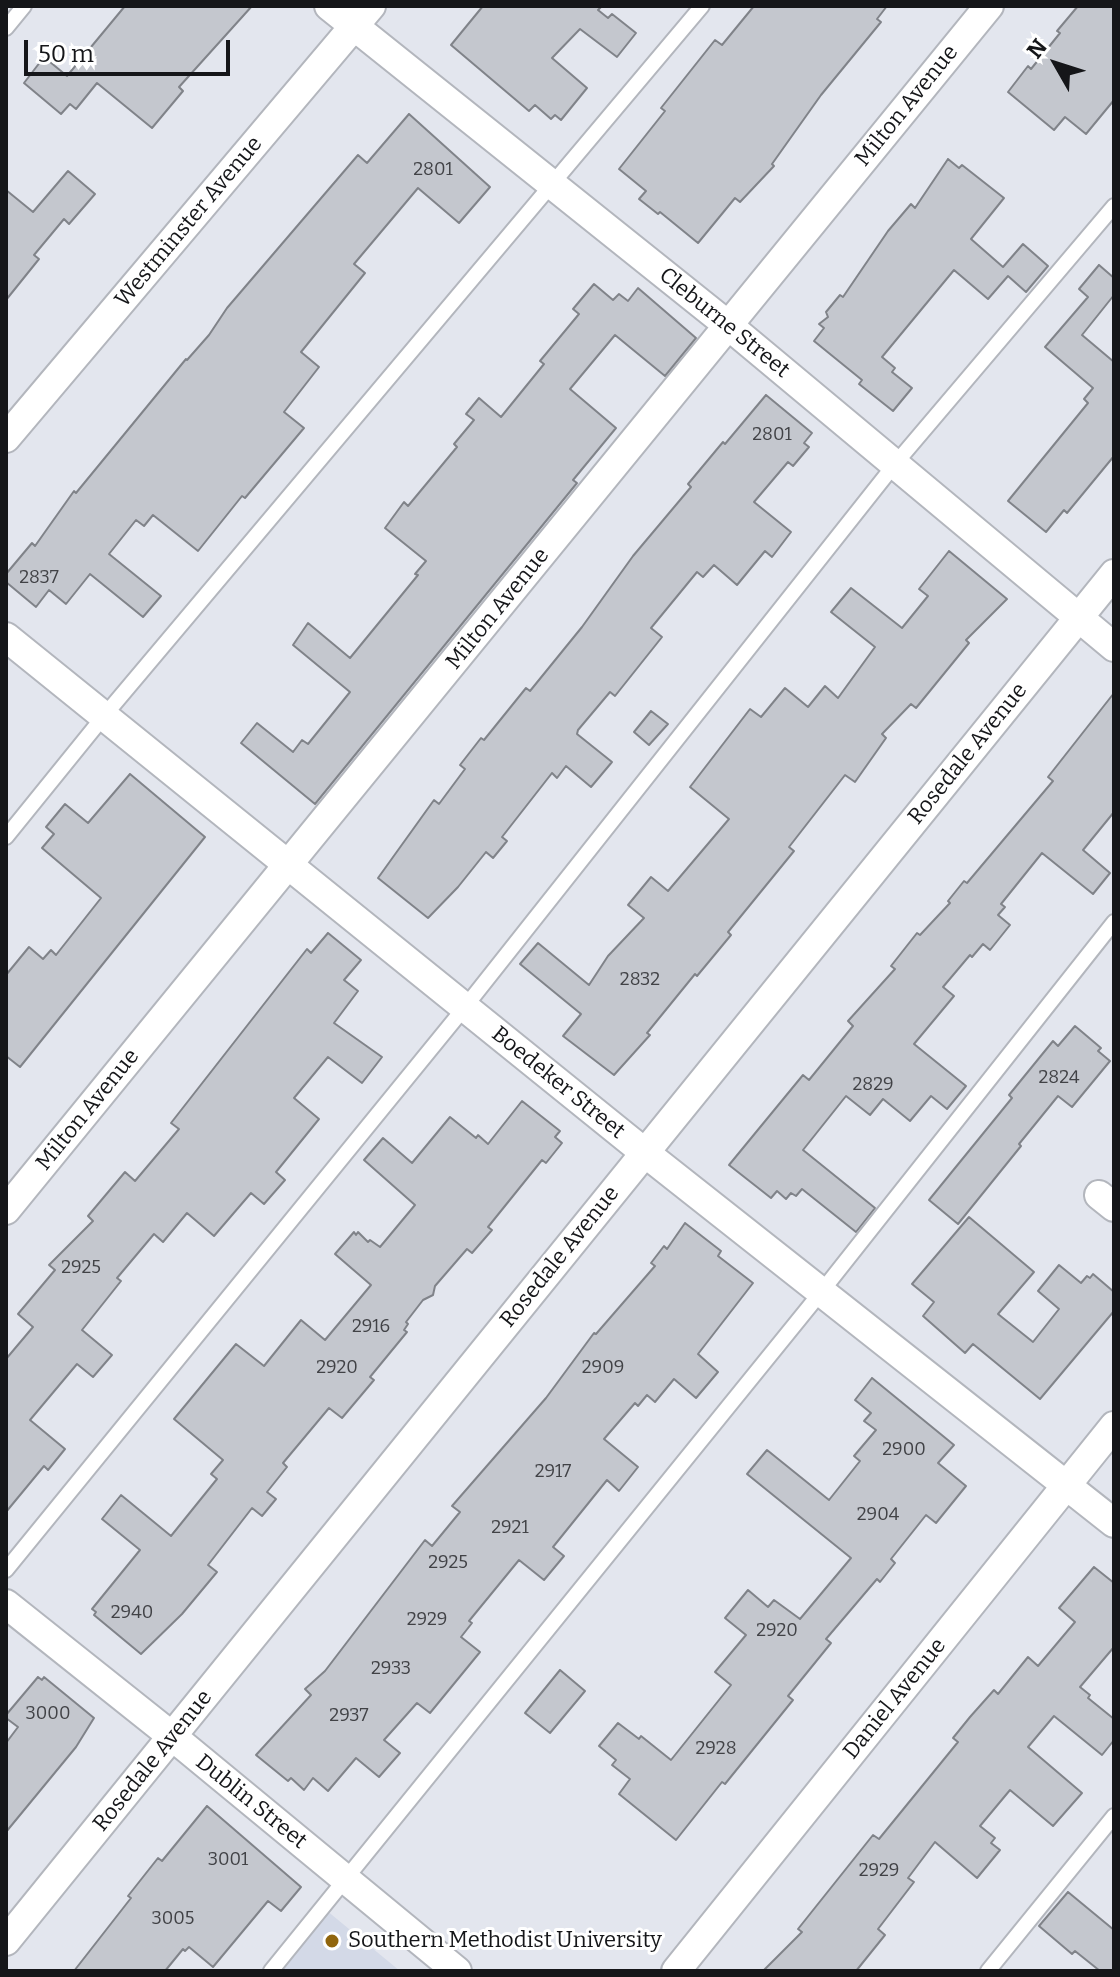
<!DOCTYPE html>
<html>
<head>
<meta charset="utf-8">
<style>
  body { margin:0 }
  #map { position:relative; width:1120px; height:1977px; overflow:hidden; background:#e3e6ee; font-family:Bitter,serif }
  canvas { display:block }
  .frame { position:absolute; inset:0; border:8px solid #151619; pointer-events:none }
  .north { position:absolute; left:1016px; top:24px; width:80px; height:80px; -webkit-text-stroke:6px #fff; paint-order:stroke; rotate:309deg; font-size:22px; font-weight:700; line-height:32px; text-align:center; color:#151619 }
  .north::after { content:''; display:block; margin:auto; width:28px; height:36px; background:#151619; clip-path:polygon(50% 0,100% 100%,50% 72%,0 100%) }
  .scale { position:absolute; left:24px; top:40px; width:206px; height:36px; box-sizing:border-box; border:4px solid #151619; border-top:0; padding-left:10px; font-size:24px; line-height:28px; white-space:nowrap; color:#151619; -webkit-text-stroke:6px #fff; paint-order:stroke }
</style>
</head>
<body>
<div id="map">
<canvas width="1120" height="1977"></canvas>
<div class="frame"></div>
<div class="north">N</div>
<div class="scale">50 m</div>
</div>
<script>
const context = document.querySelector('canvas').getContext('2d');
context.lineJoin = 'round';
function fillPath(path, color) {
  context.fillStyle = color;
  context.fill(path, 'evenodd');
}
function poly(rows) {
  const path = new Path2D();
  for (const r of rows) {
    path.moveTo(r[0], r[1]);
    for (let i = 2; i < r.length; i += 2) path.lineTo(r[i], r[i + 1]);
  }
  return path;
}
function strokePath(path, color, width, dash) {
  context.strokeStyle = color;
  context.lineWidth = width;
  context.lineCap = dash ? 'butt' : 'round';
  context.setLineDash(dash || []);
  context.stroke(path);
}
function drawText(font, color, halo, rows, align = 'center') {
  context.font = font + ' Bitter,serif';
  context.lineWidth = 6;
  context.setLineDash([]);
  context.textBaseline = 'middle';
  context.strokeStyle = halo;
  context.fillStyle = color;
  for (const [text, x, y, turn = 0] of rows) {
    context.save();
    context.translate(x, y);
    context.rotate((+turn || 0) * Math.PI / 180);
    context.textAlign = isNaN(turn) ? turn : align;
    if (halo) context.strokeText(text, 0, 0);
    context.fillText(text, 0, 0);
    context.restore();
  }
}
fillPath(poly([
  [326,1910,400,1971,277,1971]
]), '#d3d9e7');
const building = poly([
  [125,6,252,6,179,87,183,91,152,128,97,83,76,109,70,104,61,114,24,83,44,57,67,76,125,6],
  [483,6,602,6,598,10,608,18,612,14,636,33,617,57,580,29,552,58,587,88,561,120,555,115,551,119,535,105,529,111,451,45,483,6],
  [754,6,887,6,877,19,881,22,821,95,772,164,774,166,740,202,735,198,698,243,660,212,658,214,639,199,646,191,619,169,665,111,661,108,715,40,722,45,754,6],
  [1078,6,1114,6,1114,100,1086,134,1065,117,1054,130,1008,92,1028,66,1031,69,1060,33,1057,31,1078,6],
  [409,114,490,187,459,223,418,188,354,264,365,273,301,352,319,367,284,412,304,428,245,498,242,496,198,551,153,515,144,526,136,520,109,554,161,596,143,617,90,574,66,604,49,590,36,607,6,582,6,574,32,543,35,546,74,491,76,493,186,359,187,360,209,335,227,308,358,155,367,163,409,114],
  [948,159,959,168,962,165,1004,198,971,239,1003,267,1023,244,1048,266,1026,292,1008,276,988,299,954,270,882,357,895,368,892,372,912,388,893,411,859,384,862,380,814,341,824,328,819,324,828,317,826,312,840,295,843,297,888,231,911,204,915,208,948,159],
  [68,171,95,194,69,224,64,219,34,255,39,259,6,300,6,190,33,212,68,171],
  [1099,265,1114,278,1114,295,1082,335,1114,362,1114,456,1067,513,1064,510,1046,532,1008,501,1088,403,1084,399,1093,388,1045,347,1088,297,1079,289,1099,265],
  [594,284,613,300,619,294,628,301,638,288,696,338,665,376,615,335,570,389,616,428,573,480,577,483,315,804,241,743,257,723,293,752,302,740,308,744,350,692,293,645,308,623,350,658,418,575,415,574,426,561,385,528,404,502,408,506,457,447,454,444,474,420,466,414,479,398,501,417,544,364,540,361,579,314,573,309,594,284],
  [766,395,812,433,804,443,809,447,793,466,788,462,754,502,791,532,772,557,765,551,737,585,714,565,703,577,697,572,651,628,662,637,615,696,610,692,578,730,577,734,612,762,591,787,566,766,557,778,552,773,502,837,507,841,493,858,486,852,458,887,428,918,378,878,434,800,439,804,465,769,460,765,481,738,484,740,526,688,530,691,582,627,633,556,691,487,688,484,723,442,725,444,766,395],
  [949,551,1007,599,966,640,969,643,916,708,911,704,882,734,886,738,855,782,845,775,789,847,794,851,728,932,731,935,697,976,695,974,647,1033,650,1035,614,1075,563,1036,581,1014,520,964,538,943,589,985,608,956,644,918,628,905,651,877,668,891,729,819,690,787,750,709,761,717,785,688,808,707,825,686,838,698,875,647,831,612,851,588,902,628,928,596,919,589,949,551],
  [1114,693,1114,812,1083,850,1110,873,1093,894,1042,853,1001,904,1005,907,998,915,1010,925,990,950,983,944,972,957,970,955,943,987,954,996,914,1044,966,1086,947,1109,931,1096,910,1121,883,1099,870,1115,846,1096,803,1150,875,1208,856,1232,802,1189,796,1196,791,1193,786,1199,777,1191,771,1198,729,1165,803,1075,809,1080,853,1026,848,1021,895,969,891,966,917,933,920,935,950,903,948,901,964,881,967,883,1053,781,1048,777,1114,693],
  [651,711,668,724,649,745,634,732,651,711],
  [130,774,205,837,20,1067,6,1056,6,975,29,947,43,959,51,950,56,955,101,898,42,848,54,834,46,827,65,804,88,823,130,774],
  [328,933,361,960,344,980,358,991,334,1023,382,1057,362,1083,328,1057,294,1098,319,1119,276,1172,285,1180,264,1204,251,1193,214,1236,187,1213,163,1242,154,1234,117,1278,121,1281,82,1330,112,1355,93,1377,77,1364,30,1420,65,1449,48,1470,44,1466,6,1512,6,1359,33,1327,18,1314,55,1270,49,1265,93,1221,88,1216,125,1172,135,1181,179,1129,171,1123,307,949,311,953,328,933],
  [1075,1026,1101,1048,1098,1051,1110,1061,1072,1107,1058,1096,1019,1144,1021,1146,958,1224,929,1200,1012,1098,1009,1095,1053,1041,1058,1046,1075,1026],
  [522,1101,560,1131,555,1137,562,1143,546,1163,542,1160,488,1227,492,1230,472,1253,467,1249,435,1286,433,1295,423,1300,406,1322,408,1324,404,1330,407,1332,370,1377,374,1380,342,1418,329,1408,283,1463,287,1467,267,1492,276,1499,262,1516,252,1508,208,1565,217,1572,182,1614,141,1654,94,1615,96,1612,92,1609,140,1550,102,1519,121,1495,171,1536,217,1479,211,1474,223,1460,174,1419,236,1344,264,1366,301,1320,325,1340,371,1285,335,1254,354,1232,356,1235,358,1232,368,1242,370,1240,380,1247,415,1205,364,1160,383,1138,412,1163,450,1117,476,1138,478,1135,488,1144,522,1101],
  [969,1217,1034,1272,998,1314,1033,1342,1059,1309,1038,1291,1059,1265,1081,1283,1087,1276,1090,1278,1093,1274,1114,1292,1114,1311,1040,1399,973,1344,965,1353,923,1316,934,1302,912,1284,969,1217],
  [685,1223,721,1251,718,1256,753,1283,698,1354,718,1372,696,1398,674,1379,655,1402,647,1395,638,1406,635,1403,604,1439,638,1467,619,1491,607,1480,553,1547,564,1556,544,1580,519,1560,469,1621,472,1623,461,1637,480,1652,430,1713,417,1703,384,1740,400,1753,379,1777,356,1758,328,1791,313,1778,304,1790,291,1778,288,1781,256,1755,311,1695,305,1689,325,1671,425,1540,432,1546,460,1512,452,1506,546,1398,594,1333,596,1334,655,1266,651,1263,664,1246,667,1249,685,1223],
  [872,1378,954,1445,938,1463,966,1486,936,1523,926,1515,891,1559,895,1563,880,1582,877,1579,826,1639,831,1643,788,1696,793,1700,725,1784,722,1782,676,1840,619,1794,630,1779,612,1765,616,1760,599,1746,618,1723,639,1739,641,1736,671,1760,731,1685,715,1672,746,1635,725,1618,748,1590,768,1607,774,1600,800,1619,851,1558,747,1474,767,1450,829,1500,860,1461,854,1456,876,1430,864,1421,871,1413,855,1400,872,1378],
  [1094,1567,1114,1583,1114,1647,1080,1687,1090,1695,1088,1698,1114,1719,1114,1740,1102,1755,1054,1716,1028,1747,1082,1793,1053,1826,1010,1790,980,1826,995,1838,991,1843,1000,1850,977,1878,935,1842,908,1878,914,1882,878,1929,885,1935,856,1971,763,1971,802,1932,798,1929,873,1835,879,1839,958,1742,953,1738,970,1717,994,1690,998,1694,1028,1657,1038,1666,1075,1622,1059,1608,1094,1567],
  [560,1670,585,1691,550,1733,525,1713,560,1670],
  [38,1677,42,1680,44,1677,94,1718,76,1747,6,1832,6,1743,18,1727,6,1718,6,1715,38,1677],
  [207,1806,301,1887,281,1911,268,1901,213,1967,189,1947,185,1951,183,1949,165,1971,74,1971,131,1898,128,1896,158,1858,162,1861,207,1806],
  [1068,1892,1114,1930,1114,1971,1100,1971,1075,1951,1072,1954,1039,1926,1068,1892]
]);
fillPath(building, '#c4c7ce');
strokePath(building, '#808389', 2);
const lane = poly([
  [6,28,24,6],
  [6,837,104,716,702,6],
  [6,1570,465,1007,895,464,1114,206],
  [271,1971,822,1291,1114,922],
  [988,1971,1114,1816]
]);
const street = poly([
  [329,6,729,326,1114,647],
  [6,438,371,6],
  [6,637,644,1152,1114,1523],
  [1099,1195,1114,1207],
  [6,1210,989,6],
  [6,1604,173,1737,457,1971],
  [6,1941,1114,574],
  [676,1971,1114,1426]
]);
strokePath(lane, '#b3b6bd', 18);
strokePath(street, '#b3b6bd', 32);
strokePath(lane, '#fff', 14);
strokePath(street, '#fff', 28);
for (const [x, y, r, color] of [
  [332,1941,8,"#90650d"]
]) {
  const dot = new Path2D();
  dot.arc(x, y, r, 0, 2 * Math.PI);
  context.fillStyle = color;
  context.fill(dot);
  strokePath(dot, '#fff', 3);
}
drawText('18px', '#414246', null, [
  ["2801",433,170],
  ["2801",772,435],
  ["2837",39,578],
  ["2832",640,980],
  ["2824",1059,1078],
  ["2829",873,1085],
  ["2925",81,1268],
  ["2916",371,1327],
  ["2920",337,1368],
  ["2909",603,1368],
  ["2900",904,1450],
  ["2917",553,1472],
  ["2904",878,1515],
  ["2921",510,1528],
  ["2925",448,1563],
  ["2940",132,1613],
  ["2929",427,1620],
  ["2920",777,1631],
  ["2933",391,1669],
  ["3000",48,1714],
  ["2937",349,1716],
  ["2928",716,1749],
  ["3001",228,1860],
  ["2929",879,1871],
  ["3005",173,1919]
]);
drawText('22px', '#151619', '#fff', [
  ["Milton Avenue",907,106,-51],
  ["Westminster Avenue",189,222,-50],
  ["Cleburne Street",724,323,39],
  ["Milton Avenue",498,609,-51],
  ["Rosedale Avenue",968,754,-51],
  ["Boedeker Street",558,1083,39],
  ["Milton Avenue",88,1110,-51],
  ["Rosedale Avenue",560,1257,-51],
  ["Daniel Avenue",895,1699,-51],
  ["Rosedale Avenue",153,1761,-51],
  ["Dublin Street",251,1802,39]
]);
drawText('22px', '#151619', '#fff', [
  ["Southern Methodist University",348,1941]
], 'left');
</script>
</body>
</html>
